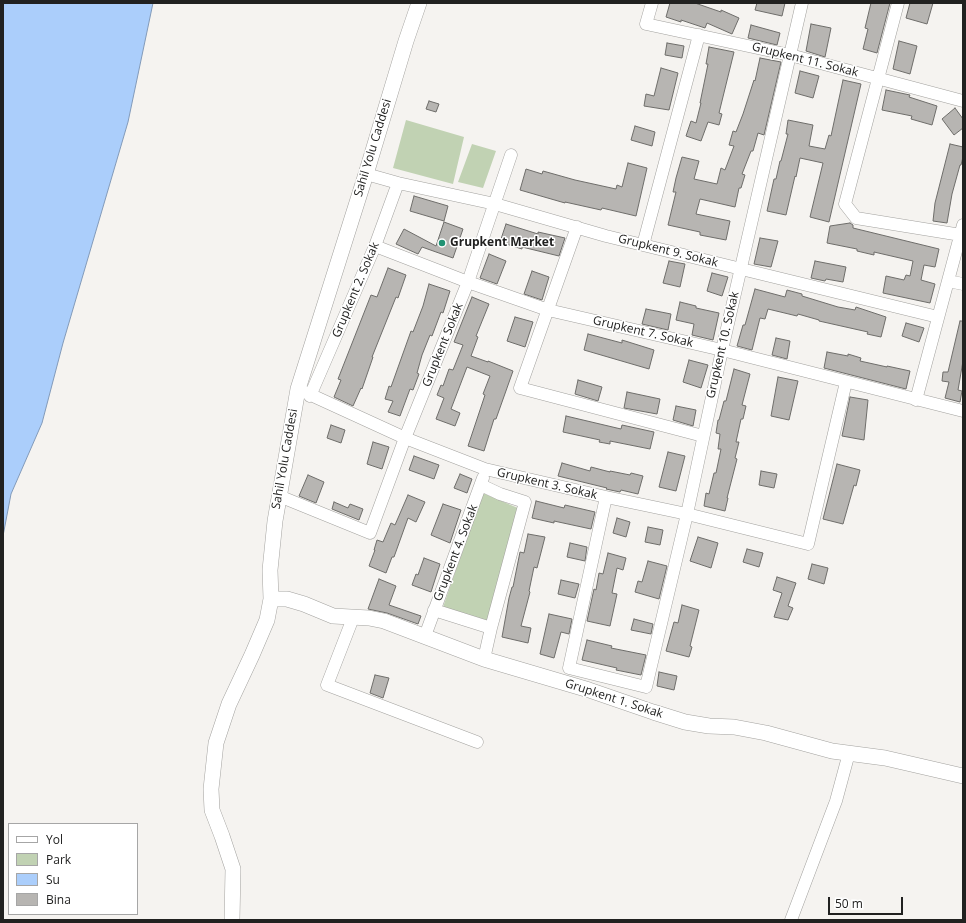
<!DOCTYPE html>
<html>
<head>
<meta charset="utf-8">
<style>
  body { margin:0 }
  #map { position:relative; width:966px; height:923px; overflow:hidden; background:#f5f3f0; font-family:"Open Sans",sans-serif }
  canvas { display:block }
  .frame { position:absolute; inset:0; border:4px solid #212120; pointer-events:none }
  .legend { position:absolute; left:8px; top:823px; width:130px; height:92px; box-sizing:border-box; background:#fff; border:1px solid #a6a6a6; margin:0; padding:5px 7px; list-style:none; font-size:12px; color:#212120 }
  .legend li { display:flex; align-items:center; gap:8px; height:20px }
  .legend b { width:20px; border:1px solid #a6a6a6 }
  .scale { position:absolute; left:828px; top:897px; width:75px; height:18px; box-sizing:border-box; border:2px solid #212120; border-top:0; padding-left:5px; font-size:12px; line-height:14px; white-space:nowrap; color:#212120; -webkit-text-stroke:3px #fff; paint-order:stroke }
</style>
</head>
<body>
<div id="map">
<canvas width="966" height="923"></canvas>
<div class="frame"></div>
<ul class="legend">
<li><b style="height:5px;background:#fff"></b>Yol</li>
<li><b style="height:11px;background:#c1d2b3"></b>Park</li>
<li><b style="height:11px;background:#abcefb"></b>Su</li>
<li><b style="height:11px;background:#b7b5b2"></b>Bina</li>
</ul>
<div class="scale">50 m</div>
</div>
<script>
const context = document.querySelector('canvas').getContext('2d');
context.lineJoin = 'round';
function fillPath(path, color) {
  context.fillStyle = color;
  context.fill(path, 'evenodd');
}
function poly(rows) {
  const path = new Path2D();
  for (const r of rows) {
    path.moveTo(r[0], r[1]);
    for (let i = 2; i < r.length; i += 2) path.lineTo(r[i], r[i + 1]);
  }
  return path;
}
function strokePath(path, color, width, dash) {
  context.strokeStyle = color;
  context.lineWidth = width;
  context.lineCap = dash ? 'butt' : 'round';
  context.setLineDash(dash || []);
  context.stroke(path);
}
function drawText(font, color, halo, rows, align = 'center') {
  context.font = font + ' "Open Sans",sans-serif';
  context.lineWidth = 3;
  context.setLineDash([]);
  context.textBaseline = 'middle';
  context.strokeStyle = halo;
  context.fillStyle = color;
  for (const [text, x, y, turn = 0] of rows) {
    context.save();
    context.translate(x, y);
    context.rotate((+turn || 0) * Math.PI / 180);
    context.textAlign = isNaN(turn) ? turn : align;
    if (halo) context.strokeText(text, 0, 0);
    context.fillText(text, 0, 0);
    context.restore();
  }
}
fillPath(poly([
  [406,120,464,137,453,184,393,168],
  [472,144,496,151,483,188,458,182],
  [483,493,520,509,489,621,443,607]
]), '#c1d2b3');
const water = poly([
  [3,3,153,3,128,122,63,343,42,423,11,494,3,536,3,3]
]);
fillPath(water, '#abcefb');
strokePath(water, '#829ab9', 1);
const building = poly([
  [670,3,695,3,721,12,721,10,739,18,732,34,707,23,705,28,681,20,681,22,666,17,670,3],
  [757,3,785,3,782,16,755,10,757,3],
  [871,3,890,3,877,53,863,49,868,29,865,28,871,3],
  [910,3,933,3,927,24,906,18,910,3],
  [811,24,831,28,825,57,806,51,811,24],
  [751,25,780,33,777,45,748,38,751,25],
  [899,41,917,46,910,74,893,69,899,41],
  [667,43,684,46,682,58,665,55,667,43],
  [709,47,734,52,719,113,722,114,719,125,708,122,701,141,686,136,691,121,696,123,701,103,700,103,708,64,706,64,709,47],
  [760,58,781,62,764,135,758,133,753,151,751,151,742,174,745,175,741,188,739,188,735,207,700,199,696,214,730,221,726,240,700,235,700,232,668,225,676,192,673,192,676,178,682,157,699,161,694,179,717,184,721,168,725,170,734,146,729,145,733,131,736,132,743,114,754,80,755,81,760,58],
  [661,68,678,73,669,110,644,106,646,94,654,96,661,68],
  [800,71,819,76,813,98,795,93,800,71],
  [843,80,861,84,829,222,810,217,823,163,800,158,796,177,795,176,786,215,767,211,774,179,776,179,780,161,781,161,788,134,786,134,788,120,813,125,809,146,825,149,829,135,831,136,843,80],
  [886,90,910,95,909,97,937,106,932,125,911,119,912,116,882,110,886,90],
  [429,101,439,104,436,112,426,109,429,101],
  [955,108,963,119,963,128,954,135,942,119,955,108],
  [635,126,655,132,652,146,631,140,635,126],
  [950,144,963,147,963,157,961,165,960,165,952,194,947,223,933,221,935,203,950,144],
  [628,163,647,168,636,216,602,208,601,210,565,202,565,203,520,190,526,169,542,174,543,171,575,180,616,189,617,185,622,187,628,163],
  [414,196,448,206,444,221,410,211,414,196],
  [444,222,463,229,453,258,422,247,418,254,396,244,404,229,436,246,444,222],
  [850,223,853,225,853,228,939,249,935,267,924,265,921,280,935,284,930,303,883,293,886,276,904,280,906,275,910,276,913,261,874,252,874,255,857,251,857,249,827,243,830,226,850,223],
  [506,224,538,234,538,232,565,238,559,256,522,247,522,249,500,242,506,224],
  [760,238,778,241,771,267,754,264,760,238],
  [489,254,506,261,497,284,480,278,489,254],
  [669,261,685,264,680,287,663,283,669,261],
  [815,261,846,267,843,282,826,279,825,281,811,278,815,261],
  [388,268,406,275,398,298,396,297,372,357,373,357,362,389,361,388,353,406,334,397,341,380,338,379,371,295,377,297,388,268],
  [532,271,549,277,542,300,524,294,532,271],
  [712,273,728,277,722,296,707,291,712,273],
  [429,284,450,291,443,313,441,312,432,336,430,335,422,355,417,373,419,374,413,390,410,389,400,416,388,412,393,401,385,399,389,386,391,387,411,331,413,332,423,306,429,284],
  [755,289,785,297,787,290,802,294,802,296,838,307,855,310,856,307,886,317,881,337,867,334,868,332,819,321,819,320,798,314,797,316,768,309,765,319,760,318,752,350,737,346,743,325,745,325,755,289],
  [472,297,489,304,476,336,478,337,471,356,488,362,488,361,513,371,496,419,494,419,484,451,468,446,485,395,483,394,490,376,467,367,451,409,460,413,455,426,436,419,444,398,437,395,441,385,443,386,449,369,453,370,463,345,454,342,472,297],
  [680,302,696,306,696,308,719,313,713,340,692,335,694,324,676,320,680,302],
  [646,309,671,314,668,330,642,324,646,309],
  [515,317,533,322,525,347,507,341,515,317],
  [960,321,963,321,963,361,958,390,962,391,960,402,945,398,949,382,942,381,943,372,948,372,960,321],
  [906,323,924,328,919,342,902,336,906,323],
  [588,334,622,343,622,340,654,350,649,369,584,350,588,334],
  [776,338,790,341,787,359,772,355,776,338],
  [827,352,848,356,848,354,861,358,860,361,887,367,887,366,910,371,906,389,824,368,827,352],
  [689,360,708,365,701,388,683,382,689,360],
  [734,369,750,374,742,405,746,406,743,419,741,419,736,442,739,442,735,458,737,459,727,498,728,498,725,511,704,506,706,493,709,494,714,473,716,473,721,449,718,449,720,434,716,433,718,420,719,420,724,401,726,401,734,369],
  [778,377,798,381,789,420,771,416,778,377],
  [578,380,602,387,598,401,575,394,578,380],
  [627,392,660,399,657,414,624,408,627,392],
  [850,397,868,400,864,440,842,436,850,397],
  [676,406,696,410,693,426,673,420,676,406],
  [566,416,621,429,622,425,654,432,650,449,610,441,610,444,599,442,600,440,563,432,566,416],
  [331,425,345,430,341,443,327,438,331,425],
  [373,442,389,447,382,469,367,464,373,442],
  [668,452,685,456,676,491,659,487,668,452],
  [414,456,439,465,434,479,409,470,414,456],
  [562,463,590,471,591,467,610,472,610,471,630,475,631,473,643,476,638,494,621,490,620,492,606,489,607,488,558,476,562,463],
  [837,464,860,470,856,486,854,485,843,524,823,519,837,464],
  [761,471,777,474,774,488,759,485,761,471],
  [460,474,472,479,467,493,454,488,460,474],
  [308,475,324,482,316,503,299,496,308,475],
  [408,495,425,502,416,522,408,518,394,557,392,557,386,573,369,566,375,550,374,550,377,540,383,542,391,523,395,525,408,495],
  [536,501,564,508,565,505,595,512,591,529,554,521,554,523,532,518,536,501],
  [334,502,348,508,350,504,363,509,359,520,332,509,334,502],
  [443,504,461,510,450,543,431,535,443,504],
  [617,518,630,522,626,537,613,533,617,518],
  [648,527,663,530,660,545,645,542,648,527],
  [528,534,545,537,537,568,534,567,529,591,530,592,521,626,531,628,528,643,502,637,509,598,512,587,513,587,520,552,524,553,528,534],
  [698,537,718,543,711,568,690,561,698,537],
  [570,543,587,547,585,561,567,557,570,543],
  [747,549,763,553,759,567,743,562,747,549],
  [608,553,626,558,623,570,617,568,612,593,617,594,610,626,587,621,594,589,596,590,599,573,603,574,608,553],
  [424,558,440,564,431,592,412,585,416,574,418,575,424,558],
  [648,561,667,566,659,599,635,592,638,581,642,582,648,561],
  [812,564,828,568,824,584,808,579,812,564],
  [777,577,796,583,788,606,793,608,788,620,774,617,782,593,773,590,777,577],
  [379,579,396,586,389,605,421,616,418,624,387,613,368,609,379,579],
  [561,580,579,584,575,598,558,594,561,580],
  [682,605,699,610,690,646,692,647,689,657,666,651,674,622,678,623,682,605],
  [549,614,572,619,569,634,561,632,554,658,540,654,549,614],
  [634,619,653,624,651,634,631,630,634,619],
  [587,640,612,646,611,648,646,655,641,675,616,670,617,668,582,660,587,640],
  [659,672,677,676,674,690,657,686,659,672],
  [375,675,389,678,383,698,370,693,375,675]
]);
fillPath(building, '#b7b5b2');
strokePath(building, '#6e6d6a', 1);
const minor = poly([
  [652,3,646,24,790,55,963,101],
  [898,3,845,204,856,218,961,235],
  [366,174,398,183,495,204,606,236,938,317],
  [577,227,520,388,703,436],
  [643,245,699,35],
  [375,246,468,282,548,310,722,350,963,411],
  [948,281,963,284],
  [298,389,405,438,485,469,606,497,687,514,808,544,846,382],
  [310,396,375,246,398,183],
  [916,400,963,225],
  [279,496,370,533,405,438,468,282,511,155],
  [606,497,569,668,646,687,687,514,722,350,802,3],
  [434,610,491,628,525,502,500,494,481,485],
  [353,618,327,685,477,742],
  [425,636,483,478],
  [484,659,491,628],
  [791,920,836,801,849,753]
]);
const tertiary = poly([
  [271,599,287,599,304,604,333,616,369,618,384,621,484,659,589,690,653,712,685,722,709,726,734,727,766,733,832,751,885,758,963,776],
  [232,920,233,869,222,836,212,810,211,789,216,743,229,704,252,655,267,620,271,599,270,570,275,521,298,389,366,174,406,41,419,3]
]);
strokePath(minor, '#a3a29f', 13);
strokePath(tertiary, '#a3a29f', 16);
strokePath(minor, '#fff', 12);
strokePath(tertiary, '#fff', 15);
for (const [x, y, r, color] of [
  [442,243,4,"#209273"]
]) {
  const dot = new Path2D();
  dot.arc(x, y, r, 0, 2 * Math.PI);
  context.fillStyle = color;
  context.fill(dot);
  strokePath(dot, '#fff', 1.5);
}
drawText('12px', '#212120', '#fff', [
  ["Grupkent 11. Sokak",805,60,14],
  ["Sahil Yolu Caddesi",373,148,-73],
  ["Grupkent 9. Sokak",668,251,14],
  ["Grupkent 2. Sokak",356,290,-67],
  ["Grupkent 7. Sokak",643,332,13],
  ["Grupkent Sokak",443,345,-68],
  ["Grupkent 10. Sokak",723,345,-77],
  ["Sahil Yolu Caddesi",285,459,-80],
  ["Grupkent 3. Sokak",547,484,13],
  ["Grupkent 4. Sokak",456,553,-69],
  ["Grupkent 1. Sokak",614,699,18]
]);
drawText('bold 12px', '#212120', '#fff', [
  ["Grupkent Market",450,243]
], 'left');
</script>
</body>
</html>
